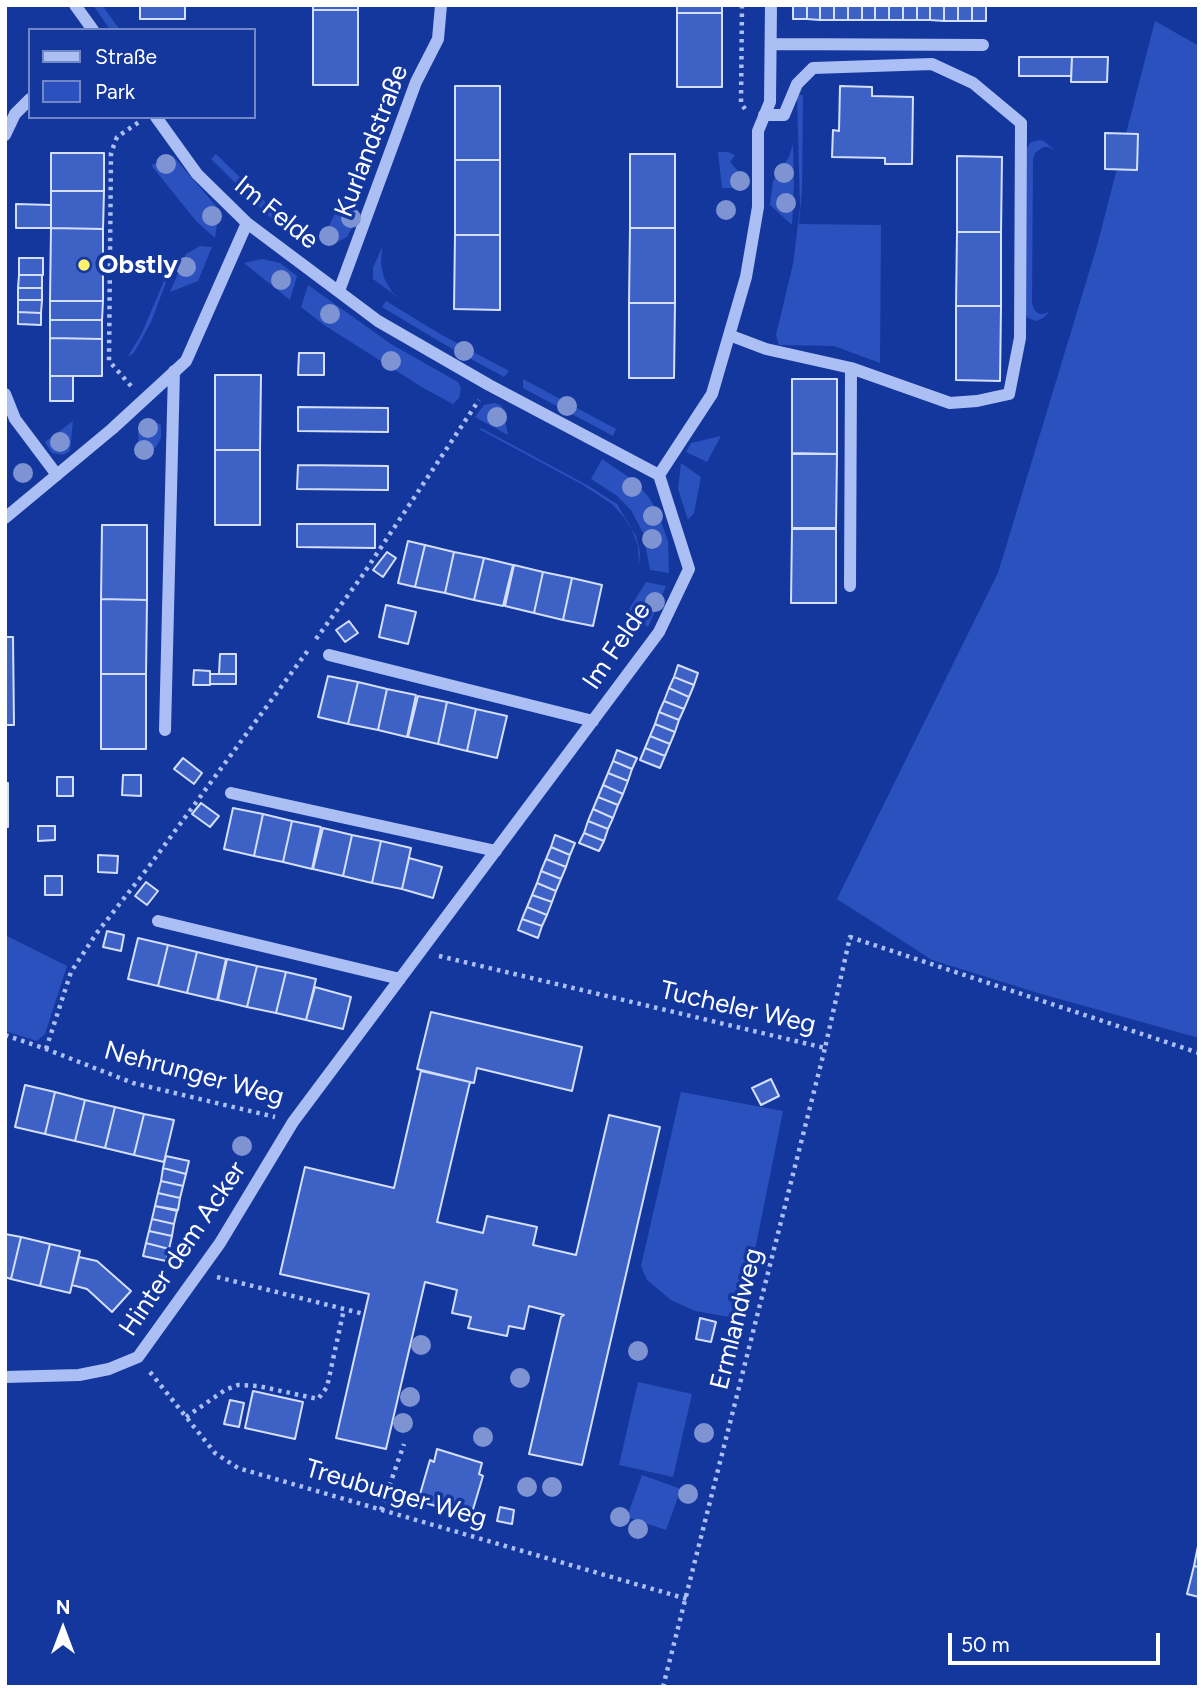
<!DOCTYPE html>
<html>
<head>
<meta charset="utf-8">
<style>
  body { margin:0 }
  #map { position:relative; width:1204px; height:1692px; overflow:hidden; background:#14379e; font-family:Figtree,sans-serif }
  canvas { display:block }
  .frame { position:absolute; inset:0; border:7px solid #fff; pointer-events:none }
  .legend { position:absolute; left:28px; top:28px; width:228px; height:91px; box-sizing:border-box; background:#14379e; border:2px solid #7287c5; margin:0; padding:9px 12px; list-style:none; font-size:21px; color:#fff }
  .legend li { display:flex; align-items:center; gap:14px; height:35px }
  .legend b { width:35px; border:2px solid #7287c5 }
  .north { position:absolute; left:28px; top:1594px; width:70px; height:70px; -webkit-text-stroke:5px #14379e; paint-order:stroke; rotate:0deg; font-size:19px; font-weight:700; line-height:28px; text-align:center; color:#fff }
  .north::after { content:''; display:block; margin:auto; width:24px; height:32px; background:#fff; clip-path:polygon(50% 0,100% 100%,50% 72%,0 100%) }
  .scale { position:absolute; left:948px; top:1633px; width:212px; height:32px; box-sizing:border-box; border:4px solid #fff; border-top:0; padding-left:9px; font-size:21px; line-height:24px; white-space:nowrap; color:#fff; -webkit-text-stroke:5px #14379e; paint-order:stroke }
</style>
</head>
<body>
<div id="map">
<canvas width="1204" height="1692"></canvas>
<div class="frame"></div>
<ul class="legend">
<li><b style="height:9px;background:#abbff4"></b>Straße</li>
<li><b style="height:19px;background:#2b51be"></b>Park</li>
</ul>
<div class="north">N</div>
<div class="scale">50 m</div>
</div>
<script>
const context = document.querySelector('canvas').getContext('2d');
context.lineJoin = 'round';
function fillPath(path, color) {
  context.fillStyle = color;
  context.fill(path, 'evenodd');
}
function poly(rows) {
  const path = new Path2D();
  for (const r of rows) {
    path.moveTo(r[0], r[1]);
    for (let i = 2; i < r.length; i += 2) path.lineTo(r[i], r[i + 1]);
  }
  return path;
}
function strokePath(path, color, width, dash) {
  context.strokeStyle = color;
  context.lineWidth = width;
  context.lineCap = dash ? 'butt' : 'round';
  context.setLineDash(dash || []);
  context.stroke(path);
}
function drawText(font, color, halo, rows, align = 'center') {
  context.font = font + ' Figtree,sans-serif';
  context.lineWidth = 7;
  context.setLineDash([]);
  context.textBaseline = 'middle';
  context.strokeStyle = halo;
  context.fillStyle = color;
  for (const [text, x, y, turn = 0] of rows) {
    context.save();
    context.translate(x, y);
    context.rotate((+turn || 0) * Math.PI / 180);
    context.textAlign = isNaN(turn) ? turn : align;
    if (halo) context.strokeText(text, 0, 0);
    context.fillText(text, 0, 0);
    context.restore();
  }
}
fillPath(poly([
  [93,5,102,5,120,30,110,30],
  [1155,21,1199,46,1199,1038,1038,993,932,960,837,899,998,573,1097,246],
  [797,95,803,95,802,190,799,224,881,225,880,363,834,346,779,345,776,335,793,264,800,208],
  [1040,140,1044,141,1054,150,1048,147,1043,147,1035,153,1033,159,1032,304,1035,311,1040,314,1044,314,1050,311,1043,318,1036,321,1028,318,1026,315,1026,150,1031,142],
  [793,144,794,184,792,225,770,205,773,181,789,157],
  [718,152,728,152,735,155,730,162,743,177,746,188,722,188],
  [216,154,295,231,290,237,211,159],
  [174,157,216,206,218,217,215,238,196,221,151,165],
  [347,189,359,215,347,237,330,246,322,240],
  [200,246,212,247,198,281,170,292,186,254],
  [382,247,381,264,384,278,392,292,403,301,373,279,373,268],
  [262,259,280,263,297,276,290,300,244,263],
  [170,267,171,269,151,322,139,344,133,354,128,356,141,335],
  [308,285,391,344,458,382,461,388,459,398,453,404,425,389,324,325,301,307],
  [386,301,440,334,509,371,504,377,442,343,382,307],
  [523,379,616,429,613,436,523,388],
  [495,403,502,406,508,435,475,417,484,405],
  [151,419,161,425,161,438,156,447,139,459,138,432],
  [73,421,70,451,63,455,52,453,45,442],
  [481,428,587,485,617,504,636,536,640,552,639,567,638,546,632,530,623,516,612,504,583,485,479,429],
  [721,436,707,462,686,452,691,443],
  [602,459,633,480,647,495,657,510,668,541,669,573,650,570,643,533,631,510,616,495,591,479],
  [681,463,701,477,694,513,688,520,678,489],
  [646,582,666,586,648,627,628,611],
  [5,935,67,966,45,1034,37,1041,5,1031],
  [681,1092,783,1111,741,1319,695,1311,671,1300,647,1280,641,1266],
  [638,1382,692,1394,673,1477,619,1465],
  [642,1475,681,1489,666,1530,627,1517]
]), '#2b51be');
const building = poly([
  [140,5,185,5,185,19,140,19,140,5],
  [313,5,358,5,358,10,313,10,313,5],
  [677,5,722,5,722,13,677,13,677,5],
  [793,5,807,5,807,19,793,19,793,5],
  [807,5,820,5,820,20,807,19,807,5],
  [820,5,834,5,834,20,820,20,820,5],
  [834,5,848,5,848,20,834,20,834,5],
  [848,5,862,5,862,20,848,20,848,5],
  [862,5,875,5,875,20,862,20,862,5],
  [875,5,889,5,889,20,875,20,875,5],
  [889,5,903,5,903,20,889,20,889,5],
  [903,5,917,5,917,20,903,20,903,5],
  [917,5,930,5,930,20,917,20,917,5],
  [930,5,944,5,944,21,930,20,930,5],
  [944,5,958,5,958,21,944,21,944,5],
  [958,5,972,5,972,21,958,21,958,5],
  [972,5,986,5,986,21,972,21,972,5],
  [313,10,358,10,358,85,313,85,313,10],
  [677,13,722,13,722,87,677,87,677,13],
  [1019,57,1072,57,1071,76,1019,76,1019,57],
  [1072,57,1108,57,1107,82,1071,82,1072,57],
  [455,86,500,86,500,160,455,160,455,86],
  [840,86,872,87,872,96,913,97,912,164,885,164,885,158,832,157,833,130,839,131,840,86],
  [1105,133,1138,134,1137,170,1105,169,1105,133],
  [51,153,104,153,104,191,51,191,51,153],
  [630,154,675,154,675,228,630,228,630,154],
  [957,156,1002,157,1001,232,957,232,957,156],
  [455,160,500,160,500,235,455,235,455,160],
  [51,191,104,191,103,229,51,228,51,191],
  [16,204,51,205,51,228,16,228,16,204],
  [51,228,103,229,103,301,50,301,51,228],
  [630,228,675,228,675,303,629,303,630,228],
  [957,232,1001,232,1001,306,956,306,957,232],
  [455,235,500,235,500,310,454,309,455,235],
  [19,258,43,258,43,275,19,275,19,258],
  [19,275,42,275,42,288,18,288,19,275],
  [18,288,42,288,42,300,18,300,18,288],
  [18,300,42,300,41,313,18,312,18,300],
  [50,301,103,301,102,320,50,320,50,301],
  [629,303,675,303,674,378,629,378,629,303],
  [956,306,1001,306,1000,381,956,380,956,306],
  [18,312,41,313,41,325,18,324,18,312],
  [50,320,102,320,102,339,50,338,50,320],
  [50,338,102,339,102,376,50,376,50,338],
  [299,353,324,353,324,375,298,375,299,353],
  [215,375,261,375,260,450,215,450,215,375],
  [50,376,73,376,73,401,50,401,50,376],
  [792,379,837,379,837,454,792,453,792,379],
  [298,407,388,408,388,432,298,431,298,407],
  [215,450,260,450,260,525,215,525,215,450],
  [792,454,837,454,836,528,792,528,792,454],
  [298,465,388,466,388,490,297,489,298,465],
  [297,524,375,524,375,548,297,547,297,524],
  [102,525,147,525,147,600,101,599,102,525],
  [792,529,836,529,836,603,791,603,792,529],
  [408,541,425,545,415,587,398,583,408,541],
  [425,545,454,552,445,593,415,587,425,545],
  [387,552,396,558,383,577,373,570,387,552],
  [454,552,484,558,474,600,445,593,454,552],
  [484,558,513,565,503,606,474,600,484,558],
  [514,565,543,572,534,613,505,606,514,565],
  [543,572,572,578,563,620,534,613,543,572],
  [572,578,602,585,593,626,563,620,572,578],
  [101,599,147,600,146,674,101,674,101,599],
  [386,605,416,612,408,644,379,637,386,605],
  [349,621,358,633,345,642,336,630,349,621],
  [5,637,13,637,14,725,5,725,5,637],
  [220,654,236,654,236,674,219,674,220,654],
  [678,665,698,673,694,685,674,677,678,665],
  [194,670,210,671,210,685,193,685,194,670],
  [101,674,146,674,146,749,101,749,101,674],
  [210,674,236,674,236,684,210,684,210,674],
  [328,676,358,682,348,724,318,717,328,676],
  [674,677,694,685,689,697,669,688,674,677],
  [358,682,387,689,378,730,348,724,358,682],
  [669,688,689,697,684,709,664,701,669,688],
  [387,689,416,695,407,737,378,730,387,689],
  [418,696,447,702,438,744,408,737,418,696],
  [664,701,684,709,679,720,659,712,664,701],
  [447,702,476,709,467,751,438,744,447,702],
  [476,709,507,716,497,758,467,751,476,709],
  [659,712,679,720,675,732,655,724,659,712],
  [655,724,675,732,670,744,650,736,655,724],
  [650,736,670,744,665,756,645,748,650,736],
  [645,748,665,756,660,768,640,760,645,748],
  [617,750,637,758,632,769,613,761,617,750],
  [183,758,202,773,194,784,174,769,183,758],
  [613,761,632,769,628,781,608,773,613,761],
  [608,773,628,781,623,794,603,785,608,773],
  [123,775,141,775,141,796,122,795,123,775],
  [57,777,73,777,73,796,57,796,57,777],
  [5,783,8,783,8,827,5,827,5,783],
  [603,785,623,794,618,805,598,797,603,785],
  [598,797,618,805,613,818,593,809,598,797],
  [201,803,219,816,210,827,192,814,201,803],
  [233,808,263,814,254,856,224,849,233,808],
  [593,809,613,818,608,829,588,821,593,809],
  [263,814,292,821,283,862,254,856,263,814],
  [292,821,321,827,312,869,283,862,292,821],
  [588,821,608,829,604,841,584,833,588,821],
  [38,826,55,826,55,840,38,841,38,826],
  [323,828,352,835,343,876,313,869,323,828],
  [584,833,604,841,599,851,579,843,584,833],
  [352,835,381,841,372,883,343,876,352,835],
  [555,835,575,843,570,855,551,847,555,835],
  [381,841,411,848,402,889,372,883,381,841],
  [551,847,570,855,566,867,546,859,551,847],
  [98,855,118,856,117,873,98,872,98,855],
  [409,858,442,867,433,898,402,889,409,858],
  [546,859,566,867,561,879,541,871,546,859],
  [541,871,561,879,556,891,537,883,541,871],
  [45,876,62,876,62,895,45,895,45,876],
  [146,882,158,891,147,905,135,896,146,882],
  [537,883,556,891,552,902,532,895,537,883],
  [532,895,552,902,547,915,527,907,532,895],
  [527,907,547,915,542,926,522,919,527,907],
  [522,919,542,926,538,938,518,930,522,919],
  [107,931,124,935,121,951,103,947,107,931],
  [138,938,168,945,158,986,128,979,138,938],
  [168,945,197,952,187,993,158,986,168,945],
  [197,952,226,959,217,1000,187,993,197,952],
  [227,959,257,966,247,1007,218,1000,227,959],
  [257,966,286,972,276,1013,247,1007,257,966],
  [286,972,316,979,306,1020,276,1013,286,972],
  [315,987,351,997,343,1029,306,1020,315,987],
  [431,1012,582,1047,572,1091,477,1068,474,1083,417,1069,431,1012],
  [421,1071,470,1082,437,1222,483,1233,487,1216,537,1227,533,1245,576,1255,609,1115,660,1127,582,1465,529,1454,561,1317,564,1315,529,1306,524,1329,509,1326,507,1336,468,1328,471,1317,452,1313,457,1290,425,1282,386,1449,336,1438,369,1294,280,1274,305,1167,394,1188,421,1071],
  [771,1079,779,1096,761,1105,752,1088,771,1079],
  [25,1085,55,1092,45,1134,15,1127,25,1085],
  [55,1092,85,1100,75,1141,45,1134,55,1092],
  [85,1100,115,1107,105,1148,75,1141,85,1100],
  [115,1107,144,1114,134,1155,105,1148,115,1107],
  [144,1114,174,1120,164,1162,134,1155,144,1114],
  [166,1156,189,1161,186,1174,163,1168,166,1156],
  [163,1168,186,1174,183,1186,161,1181,163,1168],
  [161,1181,183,1186,180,1198,158,1193,161,1181],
  [158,1193,180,1198,178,1210,155,1206,158,1193],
  [155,1206,177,1211,174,1224,152,1219,155,1206],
  [152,1219,174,1224,172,1236,149,1231,152,1219],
  [149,1231,172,1236,169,1249,146,1243,149,1231],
  [5,1234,21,1237,11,1279,5,1277,5,1234],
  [21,1237,50,1244,40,1286,11,1279,21,1237],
  [146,1243,169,1249,166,1261,143,1256,146,1243],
  [50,1244,80,1251,70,1293,40,1286,50,1244],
  [79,1257,97,1261,131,1291,112,1312,87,1289,72,1285,79,1257],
  [700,1318,716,1322,711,1342,696,1339,700,1318],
  [253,1391,303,1402,295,1439,245,1428,253,1391],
  [230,1400,244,1403,239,1427,224,1424,230,1400],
  [437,1449,482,1463,479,1474,483,1476,471,1516,418,1501,430,1460,434,1462,437,1449],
  [500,1507,514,1510,512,1524,497,1521,500,1507],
  [1199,1541,1199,1567,1194,1566,1199,1541],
  [1194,1566,1199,1567,1199,1597,1187,1594,1194,1566]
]);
fillPath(building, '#3d61c5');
strokePath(building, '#d4dffd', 2);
strokePath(poly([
  [742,5,741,103,745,109],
  [131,386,109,361,111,153,117,137,139,122],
  [316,639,362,576,479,400],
  [439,956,825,1048,850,937,1199,1053],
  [5,1035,46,1049,133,1083,275,1117],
  [46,1049,71,972,96,934,147,869,309,649],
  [217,1277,364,1314],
  [150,1372,215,1453,238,1468,687,1599],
  [186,1417,225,1390,238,1385,258,1386,318,1399,327,1387,344,1309],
  [381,1510,404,1444],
  [663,1687,825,1048]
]), '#abbff4', 4.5, [3.5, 5]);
strokePath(poly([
  [75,5,93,30],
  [771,44,983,45],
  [764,115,784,115,797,84,813,68,932,64,973,83,1021,123,1020,338,1009,394,977,401,950,403,851,368],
  [5,135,15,114,30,99],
  [339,291,416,82,438,39,441,5],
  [729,335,766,349,851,368,850,586],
  [5,394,15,419,57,475],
  [659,475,712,394,746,277,758,207,758,131,770,102,771,5],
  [5,518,112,429,186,361,247,223],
  [329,655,593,721],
  [165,730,174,371],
  [231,793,496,851],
  [158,921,400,979],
  [5,1377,79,1375,109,1369,138,1357,220,1243,293,1122,659,632,689,569,659,475,489,385,378,321,247,223,197,174,156,117]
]), '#abbff4', 12);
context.fillStyle = '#7e93d2';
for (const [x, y] of [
  [166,164],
  [784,173],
  [740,181],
  [786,203],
  [726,210],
  [212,216],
  [351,218],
  [329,236],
  [186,267],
  [281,280],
  [330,314],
  [464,351],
  [391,361],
  [567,406],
  [497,417],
  [148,428],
  [60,442],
  [144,450],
  [23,473],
  [632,487],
  [653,516],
  [652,539],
  [655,602],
  [242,1146],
  [421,1345],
  [638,1351],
  [520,1378],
  [410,1397],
  [403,1423],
  [704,1433],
  [483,1437],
  [527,1487],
  [552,1487],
  [688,1494],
  [620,1517],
  [638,1529]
]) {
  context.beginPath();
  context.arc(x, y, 10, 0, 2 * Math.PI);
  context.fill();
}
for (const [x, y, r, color] of [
  [84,265,7,"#fff06e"]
]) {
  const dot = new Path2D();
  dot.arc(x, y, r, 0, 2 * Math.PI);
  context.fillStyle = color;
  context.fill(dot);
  strokePath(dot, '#14379e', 2.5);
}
drawText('26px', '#fff', '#14379e', [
  ["Kurlandstraße",372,141,-69],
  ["Im Felde",276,213,39],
  ["Im Felde",617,646,-56],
  ["Tucheler Weg",738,1008,13],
  ["Nehrunger Weg",194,1074,15],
  ["Hinter dem Acker",183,1249,-56],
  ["Ermlandweg",737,1319,-76],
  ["Treuburger Weg",396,1494,16]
]);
drawText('bold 26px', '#fff', '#14379e', [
  ["Obstly",98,265]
], 'left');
</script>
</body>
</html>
